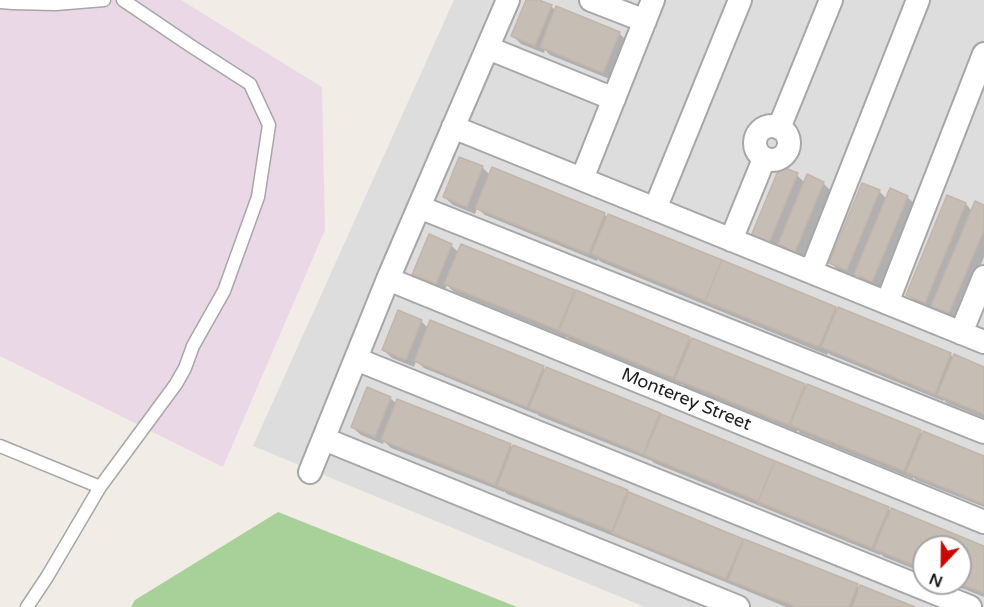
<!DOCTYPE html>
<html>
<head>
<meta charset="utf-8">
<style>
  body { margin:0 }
  #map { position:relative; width:984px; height:607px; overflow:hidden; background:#f1ede6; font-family:"Varela Round",sans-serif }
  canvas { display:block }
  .north { position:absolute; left:912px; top:535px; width:60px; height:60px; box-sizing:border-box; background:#fff; border:2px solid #a6a6a6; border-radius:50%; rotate:202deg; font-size:16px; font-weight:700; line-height:24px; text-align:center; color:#202020 }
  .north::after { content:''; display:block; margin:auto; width:21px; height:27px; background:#d00700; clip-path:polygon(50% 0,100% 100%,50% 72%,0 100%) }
</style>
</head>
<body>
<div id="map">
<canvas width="984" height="607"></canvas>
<div class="north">N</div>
</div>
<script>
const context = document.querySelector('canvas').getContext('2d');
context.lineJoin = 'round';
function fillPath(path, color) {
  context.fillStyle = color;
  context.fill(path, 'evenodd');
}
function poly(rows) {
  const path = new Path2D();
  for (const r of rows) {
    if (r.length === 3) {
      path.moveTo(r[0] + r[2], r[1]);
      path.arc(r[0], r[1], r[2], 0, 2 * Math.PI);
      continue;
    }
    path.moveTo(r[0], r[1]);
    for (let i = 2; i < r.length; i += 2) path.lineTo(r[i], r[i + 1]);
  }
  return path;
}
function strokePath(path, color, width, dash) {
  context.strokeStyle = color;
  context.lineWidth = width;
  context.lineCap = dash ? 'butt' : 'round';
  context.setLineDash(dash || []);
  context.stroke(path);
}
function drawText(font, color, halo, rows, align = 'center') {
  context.font = font + ' "Varela Round",sans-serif';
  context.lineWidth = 4.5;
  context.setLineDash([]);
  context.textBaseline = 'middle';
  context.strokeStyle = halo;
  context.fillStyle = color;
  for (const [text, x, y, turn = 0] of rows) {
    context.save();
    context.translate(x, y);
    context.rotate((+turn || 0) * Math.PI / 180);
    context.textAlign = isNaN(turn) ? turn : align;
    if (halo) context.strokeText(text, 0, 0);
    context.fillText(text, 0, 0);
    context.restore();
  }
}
fillPath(poly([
  [454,0,984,0,984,607,645,607,253,446],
  [924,547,960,547,960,583,924,583]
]), '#dedddd');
fillPath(poly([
  [0,0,181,0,322,87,325,230,223,467,0,356]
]), '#ead8e6');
fillPath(poly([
  [278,512,517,607,131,607,135,600]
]), '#a8d199');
fillPath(poly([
  [528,0,535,0,551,6,556,11,619,33,627,41,612,80,550,55,545,50,544,53,521,44,513,36],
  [482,167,490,175,604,214,608,218,835,308,838,311,839,309,951,355,954,358,984,368,984,418,947,403,944,400,943,401,831,355,828,353,827,355,601,262,598,259,597,261,485,215,477,208,475,214,453,205,444,197],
  [797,175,805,183,823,183,831,191,803,259,788,252,780,245,777,250,761,244],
  [863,185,880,192,887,199,907,197,916,205,880,289,864,282,856,274,855,278,839,271,830,262],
  [948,197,966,204,972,211,984,206,984,257,958,320,941,313,935,307,934,310,916,303,908,294],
  [451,245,459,253,574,291,576,294,689,338,692,341,693,340,805,386,807,388,984,458,984,507,916,480,913,477,913,479,800,433,798,430,797,432,685,387,682,384,681,385,569,339,567,337,566,338,454,292,447,285,444,291,422,283,414,274],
  [421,321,428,328,543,368,546,371,659,415,661,417,662,416,888,509,891,512,984,547,984,597,949,583,960,583,960,547,924,547,924,573,884,557,881,554,880,555,654,463,652,461,539,416,536,413,536,414,424,368,416,361,414,367,392,358,383,350],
  [390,398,397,404,398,401,511,446,514,449,627,491,857,586,861,589,911,607,786,607,621,539,507,494,504,491,504,492,391,448,384,441,383,444,361,435,352,427]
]), '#0003');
const building = poly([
  [526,0,539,0,552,5,535,46,511,36,526,0],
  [556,6,620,32,603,73,540,47,556,6],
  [459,157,483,166,467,207,443,197,459,157],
  [780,166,798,173,769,243,751,236,780,166],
  [492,167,605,213,589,254,475,208,492,167],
  [807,174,824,182,795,252,778,244,807,174],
  [862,183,880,190,847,270,829,263,862,183],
  [890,188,908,196,872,282,854,274,890,188],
  [947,195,966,203,925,303,906,295,947,195],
  [975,201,984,205,984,230,949,313,931,306,975,201],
  [608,214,722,260,705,301,591,254,608,214],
  [429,234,452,244,436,284,412,275,429,234],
  [461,244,575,290,558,330,444,284,461,244],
  [722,260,836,307,819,347,705,301,722,260],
  [576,290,690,337,673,378,559,331,576,290],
  [838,307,951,353,935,394,821,347,838,307],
  [398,310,422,320,406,360,382,350,398,310],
  [430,320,544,366,527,407,414,361,430,320],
  [692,338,805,384,789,425,675,379,692,338],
  [954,354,984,367,984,414,937,395,954,354],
  [546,367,660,413,643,454,529,408,546,367],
  [807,384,921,430,904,471,790,425,807,384],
  [367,387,391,397,375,437,351,427,367,387],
  [397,399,511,444,495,485,381,440,397,399],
  [661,414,775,461,758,501,644,455,661,414],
  [923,431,984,456,984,504,906,472,923,431],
  [513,445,628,490,612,531,497,486,513,445],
  [775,461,889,507,872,548,758,502,775,461],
  [629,492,743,539,726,579,612,533,629,492],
  [891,508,984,546,984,593,958,583,960,583,960,547,924,547,924,569,874,549,891,508],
  [744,539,858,584,849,607,796,607,728,580,744,539],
  [860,585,915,607,852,607,860,585]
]);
fillPath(building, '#c6bdb5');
strokePath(building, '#c3b5a8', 1.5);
const lane = poly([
  [0,2,13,3,56,4,104,0],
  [0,446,100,487],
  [27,607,47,577,100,487,176,384,185,368,193,346,224,291,258,197,269,125,250,84,191,46,123,0]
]);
const street = poly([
  [591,0,645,21],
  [488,48,614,99],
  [772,143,17],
  [453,127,984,342],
  [779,128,831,0],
  [582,179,653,0],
  [419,207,984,432],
  [655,209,740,0],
  [731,240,764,159],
  [811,272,918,0],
  [388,279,984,522],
  [887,303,984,54],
  [961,333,984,277],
  [356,359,970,607],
  [324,439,738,607],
  [310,472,388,279,508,0]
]);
strokePath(lane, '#a7a7a7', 15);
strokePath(street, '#a7a7a7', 26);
strokePath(lane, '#fff', 12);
strokePath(street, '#fff', 22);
drawText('18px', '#202020', '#fff', [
  ["Monterey Street",686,400,22]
]);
</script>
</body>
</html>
